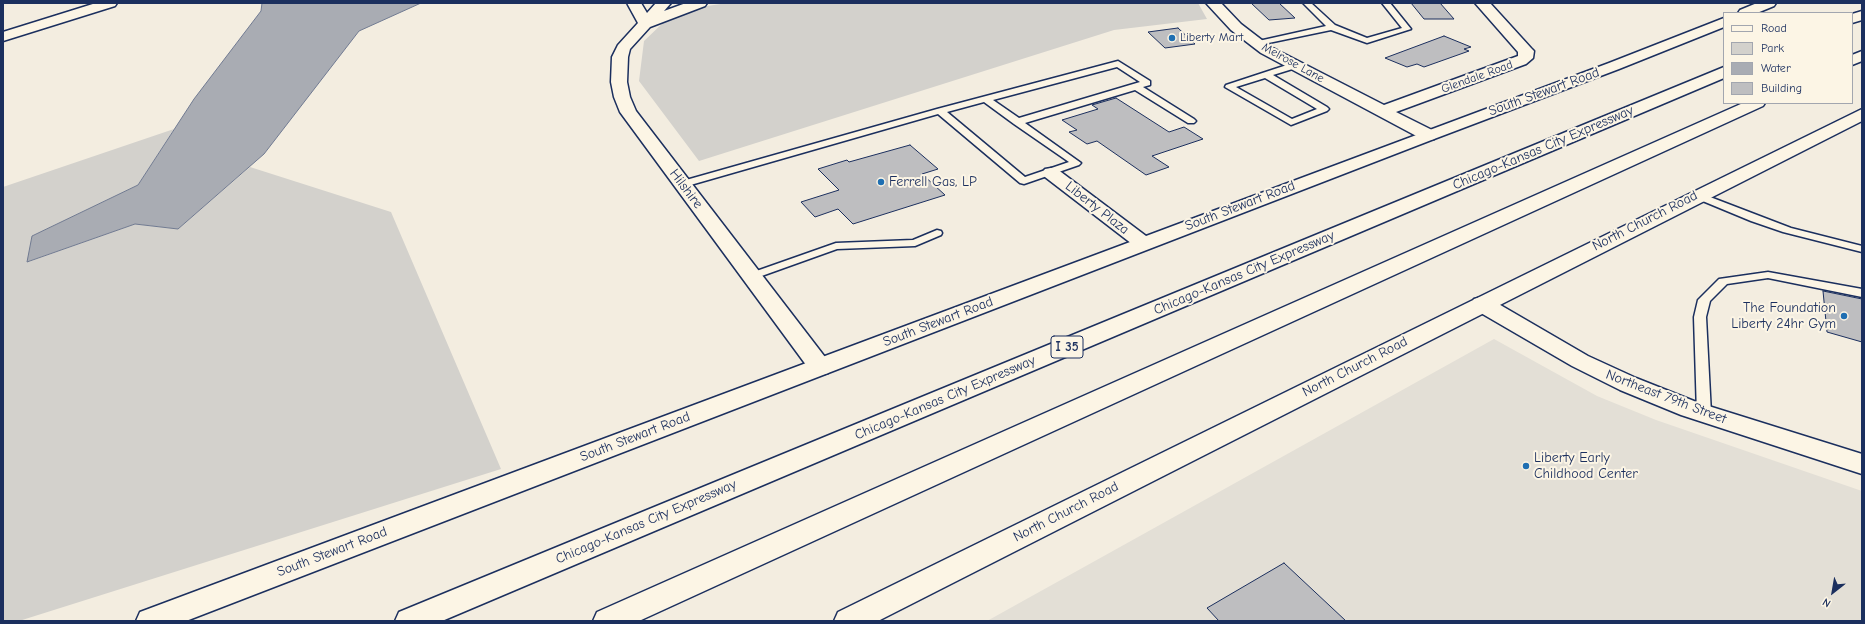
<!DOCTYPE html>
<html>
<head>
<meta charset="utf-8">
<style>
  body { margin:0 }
  #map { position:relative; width:1865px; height:624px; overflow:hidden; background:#f3ede0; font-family:"Comic Neue",sans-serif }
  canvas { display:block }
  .frame { position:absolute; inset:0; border:4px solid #1b2f5e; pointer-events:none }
  .legend { position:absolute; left:1723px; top:12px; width:130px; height:92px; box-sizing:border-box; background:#fcf5e5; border:1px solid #a2a6af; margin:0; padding:5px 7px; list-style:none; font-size:12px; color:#1b2f5e }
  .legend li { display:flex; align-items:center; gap:8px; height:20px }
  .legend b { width:20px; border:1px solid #a2a6af }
  .north { position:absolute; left:1813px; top:572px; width:40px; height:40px; -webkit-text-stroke:3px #fcf5e5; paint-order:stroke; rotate:211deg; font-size:11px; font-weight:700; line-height:16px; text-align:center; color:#1b2f5e }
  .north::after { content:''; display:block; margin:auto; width:14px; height:18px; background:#1b2f5e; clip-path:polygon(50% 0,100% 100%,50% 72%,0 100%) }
</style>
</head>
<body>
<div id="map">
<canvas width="1865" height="624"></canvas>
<div class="frame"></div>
<ul class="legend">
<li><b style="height:5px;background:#fcf5e5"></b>Road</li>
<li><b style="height:11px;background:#d3d1cc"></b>Park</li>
<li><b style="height:11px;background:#a9acb3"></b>Water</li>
<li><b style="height:11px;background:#bebec0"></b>Building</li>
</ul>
<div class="north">N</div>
</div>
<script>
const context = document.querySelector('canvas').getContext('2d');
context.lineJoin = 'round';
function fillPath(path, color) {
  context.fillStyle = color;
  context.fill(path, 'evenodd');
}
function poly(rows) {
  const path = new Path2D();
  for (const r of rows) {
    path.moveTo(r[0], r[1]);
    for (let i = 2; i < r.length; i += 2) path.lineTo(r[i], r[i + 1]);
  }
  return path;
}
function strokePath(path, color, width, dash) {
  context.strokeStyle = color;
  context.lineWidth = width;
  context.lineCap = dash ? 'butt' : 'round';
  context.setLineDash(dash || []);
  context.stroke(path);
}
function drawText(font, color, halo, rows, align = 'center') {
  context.font = font + ' "Comic Neue",sans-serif';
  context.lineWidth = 4;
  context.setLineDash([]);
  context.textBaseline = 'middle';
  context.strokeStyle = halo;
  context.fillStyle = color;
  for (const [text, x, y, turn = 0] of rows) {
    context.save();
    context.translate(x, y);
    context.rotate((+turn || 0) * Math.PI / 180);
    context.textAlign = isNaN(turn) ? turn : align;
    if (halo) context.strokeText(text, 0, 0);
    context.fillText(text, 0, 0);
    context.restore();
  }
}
fillPath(poly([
  [1494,339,1597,396,1656,420,1862,491,1862,621,987,621]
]), '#e3dfd6');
fillPath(poly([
  [727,3,1198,3,1207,19,1114,30,699,161,639,81,644,41,666,20,701,7],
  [174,129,138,185,32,236,28,262,135,224,178,229,250,167,391,212,501,469,19,621,3,621,3,187]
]), '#d3d1cc');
const water = poly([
  [262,3,421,3,359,31,264,154,178,229,135,224,27,262,32,236,138,185,194,99,261,11,262,3]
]);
fillPath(water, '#a9acb3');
strokePath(water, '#707a91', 1);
const building = poly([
  [1251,3,1279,3,1295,18,1269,20,1251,3],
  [1411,3,1440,3,1454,19,1424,19,1411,3],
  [1178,28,1195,44,1165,48,1148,32,1178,28],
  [1444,36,1471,47,1464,49,1469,51,1424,67,1417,64,1407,67,1385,58,1444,36],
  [1116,98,1169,132,1184,127,1203,139,1152,156,1169,167,1146,175,1097,141,1087,144,1069,132,1077,130,1062,120,1098,109,1092,105,1116,98],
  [910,145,938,169,922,174,945,195,853,224,838,209,815,217,801,202,839,190,818,169,847,160,849,162,910,145],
  [1823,291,1862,299,1862,342,1827,332,1823,291],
  [1284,563,1346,621,1219,621,1207,608,1284,563]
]);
fillPath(building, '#bebec0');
strokePath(building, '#1b2f5e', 1);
const service = poly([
  [1303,3,1311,3,1335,25,1367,38,1402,28,1382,3,1390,3,1411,29,1367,43,1331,30,1254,46,1254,42,1326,26,1303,3],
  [1118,61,1150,81,1150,85,1143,87,1194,119,1196,121,1194,123,1188,123,1135,90,1025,123,1081,163,1079,165,1024,184,1020,183,938,114,687,186,679,186,678,184,679,182,937,109,1118,61],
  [1117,67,1140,82,1019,118,993,100,1117,67],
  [984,102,1014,124,1069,162,1025,177,947,112,984,102],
  [1296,62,1300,65,1299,67,1273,75,1327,107,1329,109,1327,111,1291,125,1225,87,1226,85,1296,62],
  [1265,78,1317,109,1292,119,1236,87,1265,78],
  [1697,192,1791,228,1862,246,1862,252,1783,232,1751,221,1693,197,1692,195,1693,193,1697,192],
  [937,230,941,231,942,233,941,235,915,246,837,249,756,278,752,279,746,276,748,274,836,243,913,240,937,230],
  [1768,272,1862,289,1862,297,1768,278,1727,284,1710,301,1706,317,1711,414,1709,417,1704,419,1699,417,1697,414,1694,317,1698,300,1719,279,1768,272]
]);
const minor = poly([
  [96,3,117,3,115,6,3,41,3,32,96,3],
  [627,3,641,3,647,13,656,3,671,3,664,11,686,3,707,3,705,6,650,27,630,49,628,57,627,82,630,97,636,111,828,361,832,367,828,373,820,375,812,373,620,112,614,97,611,82,612,57,618,45,638,23,627,3],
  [1206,3,1221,3,1241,24,1271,47,1384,105,1518,56,1518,52,1475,3,1490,3,1531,48,1534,51,1533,58,1526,64,1396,112,1434,131,1437,135,1434,139,1428,140,1422,139,1261,53,1231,30,1206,3],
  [1051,168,1057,169,1150,239,1153,243,1150,247,1143,249,1136,247,1045,177,1042,173,1045,169,1051,168],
  [1482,297,1490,299,1588,356,1636,378,1699,403,1862,454,1862,474,1681,415,1620,390,1572,366,1474,309,1471,304,1474,299,1482,297]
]);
const tertiary = poly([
  [1757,3,1776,3,1774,6,1757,13,1738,13,1740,10,1757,3],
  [1724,18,1724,27,1619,69,1434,139,186,621,136,621,140,612,1609,63,1724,18]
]);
const secondary = poly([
  [1862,109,1862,121,878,621,834,621,838,612,1862,109]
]);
const motorway = poly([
  [1862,11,1862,20,1852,23,1852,14,1862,11],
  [1862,51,1862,61,1852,65,1852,55,1862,51],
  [1724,67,1724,78,442,621,395,621,399,612,1724,67],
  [1743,103,1765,103,1763,106,639,621,593,621,597,612,1743,103]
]);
strokePath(service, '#1b2f5e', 3);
strokePath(minor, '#1b2f5e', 3);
strokePath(tertiary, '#1b2f5e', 3);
strokePath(secondary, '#1b2f5e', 3);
strokePath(motorway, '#1b2f5e', 3);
fillPath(service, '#fcf5e5');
fillPath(minor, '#fcf5e5');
fillPath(tertiary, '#fcf5e5');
fillPath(secondary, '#fcf5e5');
fillPath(motorway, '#fcf5e5');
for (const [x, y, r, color] of [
  [1172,38,4,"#1f6fb2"],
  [881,182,4,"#1f6fb2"],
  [1844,316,4,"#1f6fb2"],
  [1526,466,4,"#1f6fb2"]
]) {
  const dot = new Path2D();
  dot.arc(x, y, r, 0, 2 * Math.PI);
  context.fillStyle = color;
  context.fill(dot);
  strokePath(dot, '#fcf5e5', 1.5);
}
drawText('12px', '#1b2f5e', '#fcf5e5', [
  ["Liberty Mart",1180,38]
], 'left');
drawText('12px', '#1b2f5e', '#fcf5e5', [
  ["Melrose Lane",1293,63,29],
  ["Glendale Road",1477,77,-20]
]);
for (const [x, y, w] of [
  [1067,347,32]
]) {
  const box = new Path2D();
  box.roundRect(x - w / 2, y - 11, w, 22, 3);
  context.fillStyle = '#fcf5e5';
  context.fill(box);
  strokePath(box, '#1b2f5e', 1);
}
drawText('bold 13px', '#1b2f5e', null, [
  ["I 35",1067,347]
]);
drawText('14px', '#1b2f5e', '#fcf5e5', [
  ["South Stewart Road",1544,92,-20],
  ["Chicago-Kansas City Expressway",1543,148,-23],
  ["Hilshire",686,189,53],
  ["South Stewart Road",1240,206,-21],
  ["Liberty Plaza",1097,208,38],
  ["North Church Road",1645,221,-27],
  ["Chicago-Kansas City Expressway",1244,273,-23],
  ["South Stewart Road",938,322,-21],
  ["North Church Road",1355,367,-27],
  ["Northeast 79th Street",1666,397,21],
  ["Chicago-Kansas City Expressway",945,398,-23],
  ["South Stewart Road",635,437,-21],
  ["North Church Road",1066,512,-27],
  ["Chicago-Kansas City Expressway",646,522,-23],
  ["South Stewart Road",332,552,-21]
]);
drawText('14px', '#1b2f5e', '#fcf5e5', [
  ["Ferrell Gas, LP",889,182],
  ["The Foundation",1836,308,"right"],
  ["Liberty 24hr Gym",1836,324,"right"],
  ["Liberty Early",1534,458],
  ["Childhood Center",1534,474]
], 'left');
</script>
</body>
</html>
